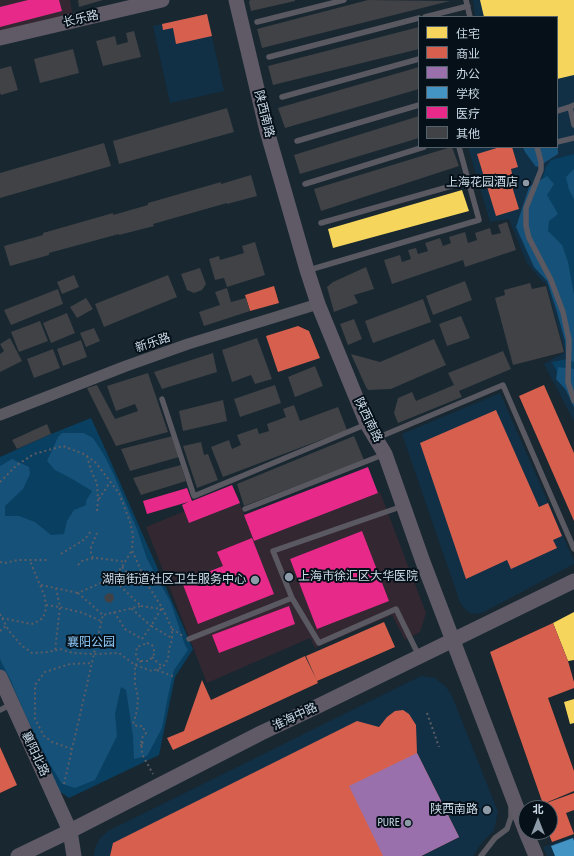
<!DOCTYPE html>
<html>
<head>
<meta charset="utf-8">
<style>
  body { margin:0 }
  #map { position:relative; width:574px; height:856px; overflow:hidden; background:#182730; font-family:"PT Sans Narrow","Noto Sans SC",sans-serif }
  canvas { display:block }
  .legend { position:absolute; left:418px; top:16px; width:140px; height:132px; box-sizing:border-box; background:#061019; border:1px solid #55616b; margin:0; padding:5px 7px; list-style:none; font-size:12px; color:#cbdae7 }
  .legend li { display:flex; align-items:center; gap:8px; height:20px }
  .legend b { width:20px; border:1px solid #55616b }
  .north { position:absolute; left:518px; top:800px; width:40px; height:40px; box-sizing:border-box; background:#061019; border:1px solid #55616b; border-radius:50%; rotate:0deg; font-size:11px; font-weight:700; line-height:16px; text-align:center; color:#cbdae7 }
  .north::after { content:''; display:block; margin:auto; width:14px; height:18px; background:#8c9ba7; clip-path:polygon(50% 0,100% 100%,50% 72%,0 100%) }
</style>
</head>
<body>
<div id="map">
<canvas width="574" height="856"></canvas>
<ul class="legend">
<li><b style="height:11px;background:#f6d55c"></b>住宅</li>
<li><b style="height:11px;background:#d6604d"></b>商业</li>
<li><b style="height:11px;background:#9970ab"></b>办公</li>
<li><b style="height:11px;background:#4393c3"></b>学校</li>
<li><b style="height:11px;background:#e7298a"></b>医疗</li>
<li><b style="height:11px;background:#404246"></b>其他</li>
</ul>
<div class="north">北</div>
</div>
<script>
const context = document.querySelector('canvas').getContext('2d');
context.lineJoin = 'round';
function fillPath(path, color) {
  context.fillStyle = color;
  context.fill(path, 'evenodd');
}
function poly(rows) {
  const path = new Path2D();
  for (const r of rows) {
    path.moveTo(r[0], r[1]);
    for (let i = 2; i < r.length; i += 2) path.lineTo(r[i], r[i + 1]);
  }
  return path;
}
function strokePath(path, color, width, dash) {
  context.strokeStyle = color;
  context.lineWidth = width;
  context.lineCap = dash ? 'butt' : 'round';
  context.setLineDash(dash || []);
  context.stroke(path);
}
function drawText(font, color, halo, rows, align = 'center') {
  context.font = font + ' "PT Sans Narrow","Noto Sans SC",sans-serif';
  context.lineWidth = 4;
  context.setLineDash([]);
  context.textBaseline = 'middle';
  context.strokeStyle = halo;
  context.fillStyle = color;
  for (const [text, x, y, turn = 0] of rows) {
    context.save();
    context.translate(x, y);
    context.rotate((+turn || 0) * Math.PI / 180);
    context.textAlign = isNaN(turn) ? turn : align;
    if (halo) context.strokeText(text, 0, 0);
    context.fillText(text, 0, 0);
    context.restore();
  }
}
fillPath(poly([
  [473,0,574,0,574,421,544,364,565,352,547,286,546,284,541,280,527,263,509,219,490,222,468,147,557,147,557,17,475,17],
  [207,14,224,91,170,103,153,26],
  [500,393,574,561,574,564,482,613,471,614,464,608,460,602,402,434],
  [421,676,435,678,446,687,452,696,498,812,494,830,481,844,473,856,94,856,95,848,100,838,108,831],
  [574,836,574,856,547,856,543,847]
]), '#113046');
fillPath(poly([
  [0,0,70,0,73,17,0,35],
  [232,485,255,540,380,492,426,613,420,632,405,640,392,615,315,648,310,638,207,683,146,527,185,511,182,505]
]), '#332732');
fillPath(poly([
  [574,154,574,335,533,206,546,167,551,160],
  [574,340,574,407,552,362,572,358],
  [91,418,107,453,193,649,175,677,159,755,69,798,59,791,0,672,0,457,51,434]
]), '#093f61');
fillPath(poly([
  [523,147,557,147,558,149,558,154,544,163,536,167,525,152],
  [574,169,574,199,569,190,566,177],
  [547,176,554,184,547,195,558,214,549,221,548,231,562,245,568,262,574,295,574,362,566,359,565,341,557,312,547,281,534,267,516,227,529,187],
  [558,367,574,369,574,407,566,390,556,379],
  [62,433,84,433,93,438,104,455,113,473,137,529,147,559,171,603,185,645,188,650,174,670,168,696,162,728,147,756,134,759,133,736,126,690,121,687,115,714,117,736,95,780,75,788,62,784,48,761,25,714,11,681,0,659,0,466,12,459,29,467,30,474,23,489,5,506,5,516,19,516,35,522,51,535,64,534,67,521,74,510,86,505,86,501,92,491,74,480,55,470,47,461,58,437]
]), '#155178');
fillPath(poly([
  [480,0,574,0,574,75,557,79,557,17,484,17],
  [462,190,469,211,333,248,328,229],
  [574,612,574,660,568,661,553,623],
  [574,699,574,723,570,724,564,702]
]), '#f6d55c');
fillPath(poly([
  [207,14,212,36,176,44,173,28,163,30,162,24],
  [500,147,512,147,518,167,511,169,513,178,511,183,519,209,496,216,477,154],
  [274,286,279,303,250,311,245,295],
  [298,326,309,331,320,358,278,372,266,336],
  [544,385,574,453,574,521,519,396],
  [496,410,539,507,548,503,562,536,553,540,557,548,511,569,507,560,466,579,420,443],
  [384,622,395,647,317,681,306,656],
  [553,623,568,661,574,682,574,688,548,698,574,771,574,791,543,804,490,652],
  [305,656,318,683,173,750,167,738,184,731,202,680,211,700],
  [403,710,409,714,416,725,417,753,459,837,421,856,110,856,113,843,357,721,379,727,387,717,395,711],
  [0,747,17,785,0,793],
  [574,793,574,810,566,813,574,834,552,842,548,832,550,832,550,808,539,808,538,806]
]), '#d6604d');
fillPath(poly([
  [417,753,459,837,421,856,383,856,349,786]
]), '#9970ab');
fillPath(poly([
  [573,838,574,841,574,856,555,856,551,846]
]), '#4393c3');
fillPath(poly([
  [28,0,59,0,62,11,0,27,0,7],
  [368,467,378,493,254,541,244,515],
  [232,485,240,503,189,523,182,505,188,502,147,514,143,501,187,488,192,501],
  [362,531,389,601,317,629,290,559],
  [252,538,274,594,198,624,182,582,223,566,217,552],
  [289,606,295,624,219,653,212,635]
]), '#e7298a');
fillPath(poly([
  [78,0,103,0,79,7],
  [250,0,295,0,295,1,251,11,249,2],
  [368,0,450,1,262,48,257,29],
  [419,27,419,49,273,85,268,66],
  [134,31,141,57,103,66,96,41,115,36,117,45,128,42,126,33],
  [73,49,79,73,40,83,34,59],
  [11,66,18,90,1,95,0,93,0,69],
  [419,67,419,89,285,128,278,108],
  [227,108,234,132,119,164,113,141],
  [419,116,419,138,300,174,294,155],
  [104,143,111,166,0,198,0,173],
  [451,147,452,147,459,166,321,211,314,189],
  [251,175,257,196,227,204,227,203,153,224,154,226,119,235,119,234,49,253,49,255,10,266,4,246,43,235,43,233,113,213,113,215,148,205,148,203,221,182,221,184],
  [507,222,516,250,465,267,463,260,392,284,384,260,400,255,402,262,411,259,408,250,416,248,418,254,428,251,425,243,440,238,443,246,451,243,449,237,465,232,468,243,477,240,475,233,490,228,492,235,501,233,498,225],
  [255,242,265,275,227,287,224,278,215,280,209,259,219,256,220,260,244,253,242,246],
  [366,267,374,289,354,295,358,303,334,312,327,287,333,282],
  [200,268,206,284,202,290,194,293,187,290,181,274],
  [74,275,79,287,62,294,57,282],
  [168,275,177,297,104,327,95,304],
  [465,281,472,300,433,315,426,296],
  [530,283,532,289,546,286,564,352,513,365,495,298,505,295,504,290],
  [227,288,231,302,246,298,250,311,204,326,199,312,220,305,215,292],
  [58,289,63,304,11,325,4,310],
  [86,298,93,309,77,318,70,307],
  [423,299,431,322,373,343,365,321],
  [67,313,75,333,51,343,43,323],
  [461,316,470,338,447,346,439,324],
  [354,319,362,339,348,345,340,324],
  [40,321,48,341,19,352,11,332],
  [94,328,100,341,86,347,80,333],
  [10,338,22,361,0,372,0,354,4,351,0,344],
  [257,338,272,379,255,384,251,375,232,382,222,350],
  [434,339,446,365,391,389,368,390,366,387,351,354,380,362],
  [81,340,87,357,63,366,57,349],
  [53,349,60,368,34,378,27,359],
  [503,351,511,369,459,391,462,397,398,423,394,413,398,398,412,392,416,401,454,385,448,373],
  [213,353,217,372,162,389,154,372],
  [315,366,323,386,295,397,288,377],
  [148,373,168,432,116,446,87,388,97,385,115,419,138,411,135,404,116,411,107,386],
  [275,385,281,403,240,417,234,399],
  [223,400,227,421,183,431,179,411],
  [294,405,300,421,338,407,347,430,223,477,211,447,229,440,232,449,241,445,237,435,257,428,259,434,269,431,267,424,286,417,283,409],
  [47,424,51,434,17,449,12,440],
  [173,436,179,457,130,471,121,449],
  [354,436,364,460,244,506,237,484],
  [201,442,204,455,208,454,218,480,197,488,183,446],
  [181,465,186,481,141,495,133,478],
  [108,593,113,594,114,599,111,603,106,602,104,597]
]), '#404246');
strokePath(poly([
  [87,456,92,473,97,483,98,500,97,511],
  [0,482,17,465,34,454,63,446,86,455,96,463,119,493,130,522,133,535,132,550,147,584,163,609,172,629,172,640,169,649,168,659,163,667,152,671,135,665,119,653,94,654,73,653,60,649,49,652,32,653,21,645,9,631,0,614],
  [99,499,110,482],
  [61,554,85,539,92,530],
  [93,558,91,553,91,547,97,533],
  [0,562,5,563,18,560,48,560],
  [78,565,82,561,89,559,98,558,126,562],
  [122,567,134,580,141,584,146,584],
  [113,578,122,567,132,550],
  [41,585,78,593],
  [56,588,60,607,83,613,101,621],
  [46,605,60,607,55,651],
  [141,606,162,609],
  [161,609,151,626,172,638],
  [114,612,125,629,142,639,151,626,131,608],
  [2,618,31,624,35,623,43,618,46,609,45,597,30,561],
  [172,629,183,636],
  [0,631,6,626],
  [147,643,152,645,155,653,149,661,141,661,138,660,136,654,137,647,147,643],
  [152,657,158,663,163,667],
  [141,661,135,665,135,684,138,697,137,712,135,715,135,718,133,724,137,726,141,726,142,729,144,729,146,733,143,736,141,742],
  [157,670,175,677],
  [427,713,439,747],
  [142,742,144,744,143,745,140,745,140,743,142,742],
  [142,746,141,748,143,756,153,774],
  [72,749,52,742,44,736,35,719,35,685,45,672,70,664,92,663],
  [64,784,103,615,78,593,112,578,141,606,103,615]
]), '#5d5d66', 2, [2, 3]);
strokePath(poly([
  [466,0,470,17],
  [425,17,468,6],
  [257,22,344,0],
  [269,57,419,18],
  [282,97,419,59],
  [570,107,574,125],
  [557,111,570,107,574,105],
  [297,141,419,105],
  [557,142,574,138],
  [537,147,541,162,541,170,526,208,526,226,529,238,551,280,563,312,569,340,568,382,574,401],
  [305,184,424,147],
  [321,223,469,181],
  [309,270,479,220,459,147],
  [162,399,194,496,367,424],
  [377,438,503,385,574,549],
  [245,509,385,454],
  [292,598,273,551,403,506],
  [189,639,292,598,319,643,396,609,419,656],
  [0,710,12,704],
  [481,856,495,838,507,829,511,817,511,808]
]), '#5a5861', 5.5);
strokePath(poly([
  [0,415,126,366,188,344,318,304]
]), '#5a5861', 11);
strokePath(poly([
  [236,0,267,131,307,270,318,304,367,424,385,454,423,562,526,832],
  [0,38,162,0],
  [0,677,70,831,74,856],
  [526,832,536,856],
  [18,856,70,831,261,733,314,708,574,581]
]), '#5f5a66', 15);
for (const [x, y, r, color] of [
  [526,183,4,"#8c9ba7"],
  [289,577,5,"#8c9ba7"],
  [255,580,5,"#8c9ba7"],
  [487,810,5,"#8c9ba7"],
  [408,823,4,"#8c9ba7"]
]) {
  const dot = new Path2D();
  dot.arc(x, y, r, 0, 2 * Math.PI);
  context.fillStyle = color;
  context.fill(dot);
  strokePath(dot, '#061019', 1.5);
}
drawText('12px', '#cbdae7', '#061019', [
  ["长乐路",81,19,-13],
  ["陕西南路",264,114,76],
  ["新乐路",153,343,-19],
  ["陕西南路",368,420,64],
  ["淮海中路",295,717,-25],
  ["襄阳北路",35,754,65]
]);
drawText('12px', '#cbdae7', '#061019', [
  ["上海花园酒店",518,183],
  ["上海市徐汇区大华医院",298,577,"left"],
  ["湖南街道社区卫生服务中心",246,580],
  ["陕西南路",478,810],
  ["PURE",400,823]
], 'right');
drawText('12px', '#90cbfa', '#061019', [
  ["襄阳公园",91,643]
]);
</script>
</body>
</html>
